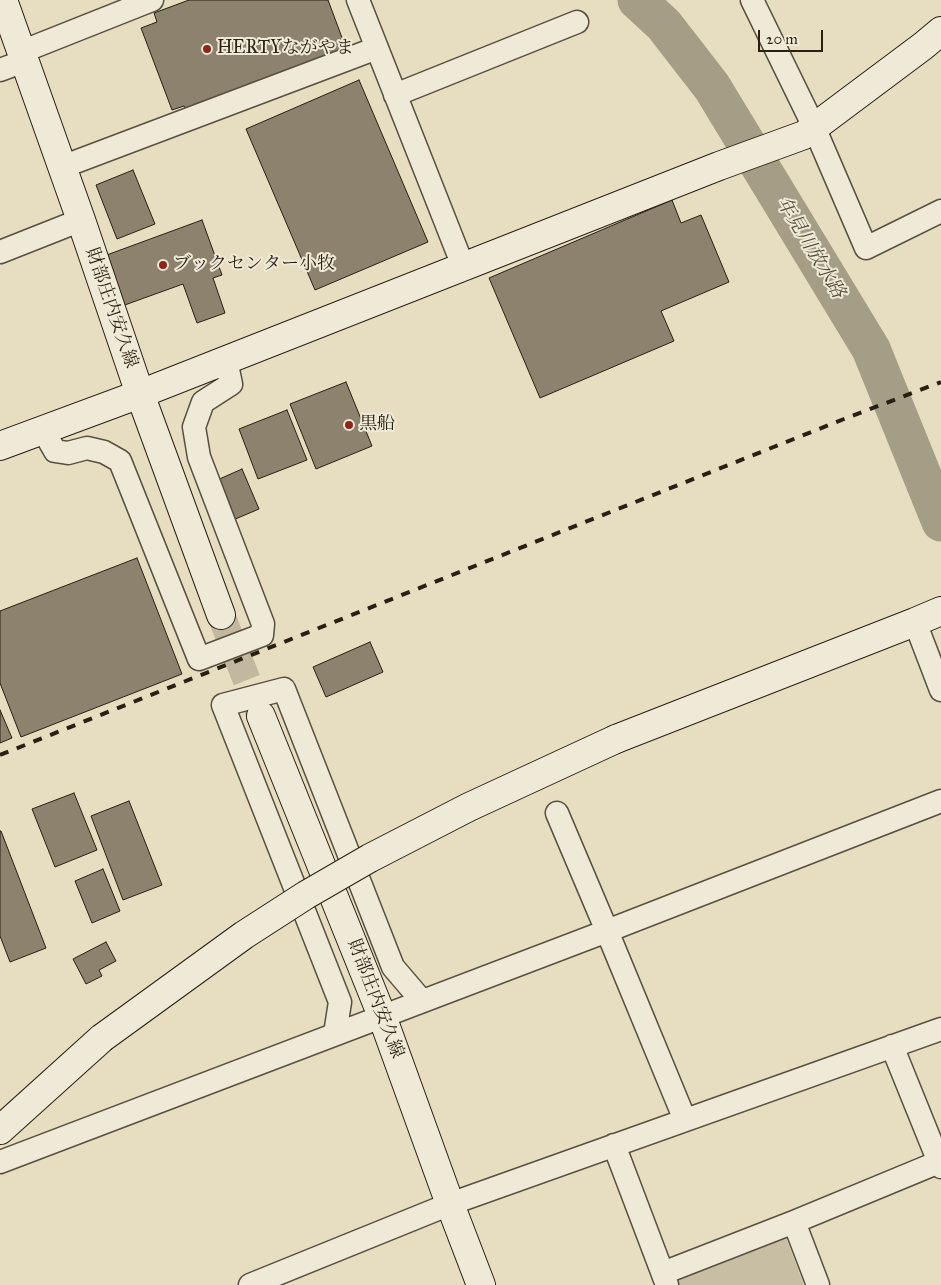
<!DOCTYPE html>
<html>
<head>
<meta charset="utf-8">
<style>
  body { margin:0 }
  #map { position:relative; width:941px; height:1285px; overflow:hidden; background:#e7dec2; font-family:"IM FELL Great Primer",serif }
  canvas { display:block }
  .scale { position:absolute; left:758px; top:30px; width:65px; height:22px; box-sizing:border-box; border:2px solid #291f12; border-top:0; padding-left:6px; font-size:15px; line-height:18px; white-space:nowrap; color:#291f12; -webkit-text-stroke:4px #efead7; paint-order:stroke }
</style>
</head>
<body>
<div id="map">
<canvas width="941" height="1285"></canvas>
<div class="scale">20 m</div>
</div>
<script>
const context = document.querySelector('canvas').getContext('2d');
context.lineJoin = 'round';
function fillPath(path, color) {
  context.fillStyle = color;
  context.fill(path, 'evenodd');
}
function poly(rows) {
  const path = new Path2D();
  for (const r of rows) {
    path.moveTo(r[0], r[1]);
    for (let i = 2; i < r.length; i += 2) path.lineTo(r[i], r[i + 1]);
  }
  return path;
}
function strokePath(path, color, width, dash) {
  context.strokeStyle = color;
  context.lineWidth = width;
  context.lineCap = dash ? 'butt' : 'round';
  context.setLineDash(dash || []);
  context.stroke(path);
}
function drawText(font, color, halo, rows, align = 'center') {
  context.font = font + ' "IM FELL Great Primer","Noto Serif JP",serif';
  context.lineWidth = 4;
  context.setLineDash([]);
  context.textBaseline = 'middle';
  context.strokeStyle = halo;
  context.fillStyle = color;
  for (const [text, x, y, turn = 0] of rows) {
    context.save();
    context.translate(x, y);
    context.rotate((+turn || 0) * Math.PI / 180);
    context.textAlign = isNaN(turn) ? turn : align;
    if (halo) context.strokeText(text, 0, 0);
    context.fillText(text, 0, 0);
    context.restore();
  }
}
fillPath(poly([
  [785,1235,804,1285,667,1285,666,1282]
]), '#c7bea4');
strokePath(poly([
  [637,0,664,25,712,87,871,349,941,522]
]), '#a69d86', 39);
const building = poly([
  [189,0,328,0,347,51,187,112,184,106,172,110,141,28,157,22,154,13,189,0],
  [359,80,428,242,315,290,246,129,359,80],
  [133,170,155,224,117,239,96,185,133,170],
  [672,200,681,223,701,215,729,282,661,311,674,341,540,398,489,278,672,200],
  [202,220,222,275,213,278,225,313,197,323,183,284,122,306,104,256,202,220],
  [346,382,372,446,316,469,290,404,346,382],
  [287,410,307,460,258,479,239,429,287,410],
  [242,469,259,509,233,520,215,481,242,469],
  [137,558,182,674,21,737,0,683,0,611,137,558],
  [370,642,383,672,326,697,313,667,370,642],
  [0,710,12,738,0,743,0,710],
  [74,793,97,850,55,867,32,809,74,793],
  [129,801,162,885,123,900,91,816,129,801],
  [0,831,1,831,46,948,10,962,0,936,0,831],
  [103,869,120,911,92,923,75,881,103,869],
  [106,942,116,961,99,970,102,976,86,984,73,959,106,942]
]);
fillPath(building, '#8c826e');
strokePath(building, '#291f12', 1);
strokePath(poly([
  [221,615,261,716]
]), '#c1b89f', 28, [28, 14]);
const street = poly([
  [358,0,463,266],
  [752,0,814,127,866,248,941,211],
  [21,52,152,0],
  [0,70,24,61],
  [395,95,577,22],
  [62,167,377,48],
  [0,252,81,220],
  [43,430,55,451,68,453,87,448,104,452,120,461,199,659,262,635,263,624,199,457,194,427,203,402,231,384,226,360],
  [915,622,941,690],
  [557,813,607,931,685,1120],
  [335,1034,340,1002,223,705,284,689,393,967,422,1001],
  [892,1046,941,1167],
  [614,1145,667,1285],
  [0,1162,607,931,941,801],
  [794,1222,818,1285],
  [663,1273,794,1222,939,1162],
  [250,1285,450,1204,941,1029]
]);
const secondary = poly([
  [3,0,81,220,140,394,221,615],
  [0,446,140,394,719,166,804,135,923,46,941,31],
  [261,716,382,1016,450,1204,481,1285],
  [616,739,915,622,941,611],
  [0,1130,102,1038]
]);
strokePath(street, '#584f3e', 25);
strokePath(secondary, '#291f12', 30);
strokePath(street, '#efead7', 22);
strokePath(secondary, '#efead7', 28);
strokePath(poly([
  [0,755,844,419,941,382]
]), '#291f12', 4, [9, 9]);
const secondaryBridge = poly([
  [102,1038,244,935,306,895,370,858,469,807,616,739]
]);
strokePath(secondaryBridge, '#291f12', 30, []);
strokePath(secondaryBridge, '#efead7', 28);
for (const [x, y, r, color] of [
  [207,49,5,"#8f2418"],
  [163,265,5,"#8f2418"],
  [349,425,5,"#8f2418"]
]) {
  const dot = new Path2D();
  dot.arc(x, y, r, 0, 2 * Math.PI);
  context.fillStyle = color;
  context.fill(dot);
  strokePath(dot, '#efead7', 2);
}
drawText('18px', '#291f12', '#efead7', [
  ["HERTYながやま",217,49],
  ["ブックセンター小牧",173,265],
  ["黒船",359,425]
], 'left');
drawText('18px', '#291f12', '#efead7', [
  ["財部庄内安久線",111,308,71],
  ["財部庄内安久線",375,999,69]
]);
drawText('italic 19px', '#554b3b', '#efead7', [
  ["年見川放水路",810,248,59]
]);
</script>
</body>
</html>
